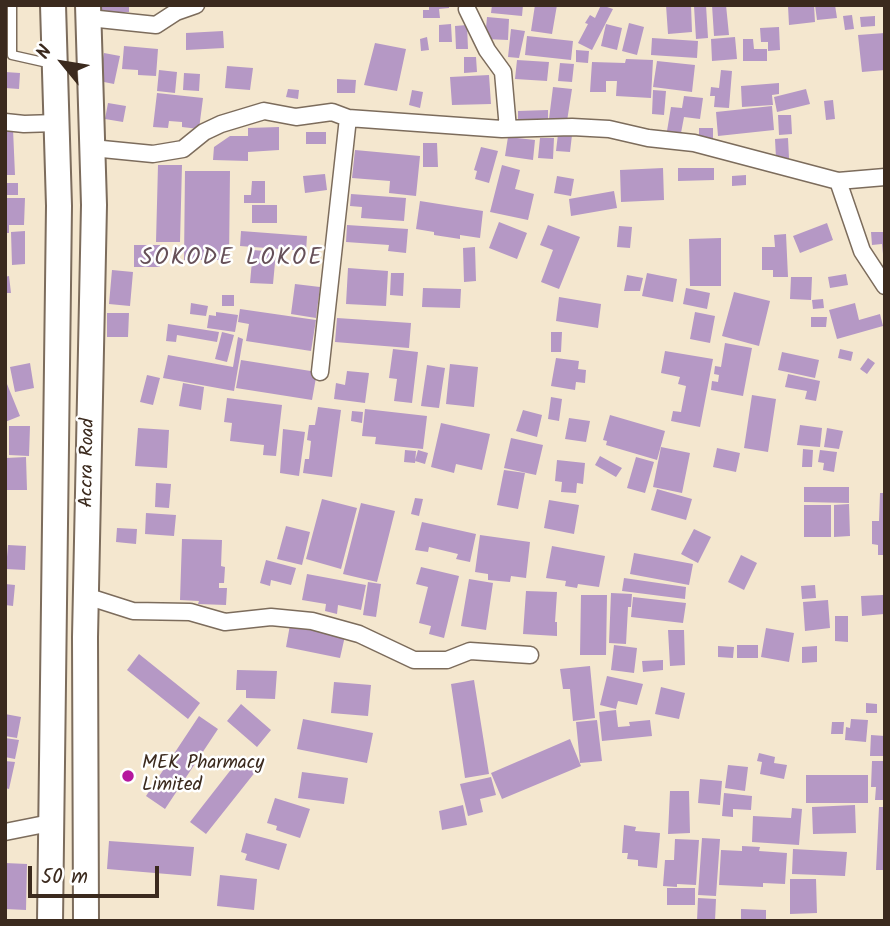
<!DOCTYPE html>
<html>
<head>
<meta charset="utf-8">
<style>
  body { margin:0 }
  #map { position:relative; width:890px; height:926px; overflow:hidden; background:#f4e7cf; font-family:Kalam,sans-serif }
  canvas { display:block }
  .frame { position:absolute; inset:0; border:7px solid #3b2a1e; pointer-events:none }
  .north { position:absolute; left:28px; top:28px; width:70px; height:70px; -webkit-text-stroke:5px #fff; paint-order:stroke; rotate:300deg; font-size:19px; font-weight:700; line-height:28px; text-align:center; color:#3b2a1e }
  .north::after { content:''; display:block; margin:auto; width:24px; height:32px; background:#3b2a1e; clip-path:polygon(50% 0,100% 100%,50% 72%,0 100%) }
  .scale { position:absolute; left:28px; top:866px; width:131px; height:32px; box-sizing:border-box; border:4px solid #3b2a1e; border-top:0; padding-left:9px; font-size:21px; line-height:24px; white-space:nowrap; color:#3b2a1e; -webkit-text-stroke:5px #fff; paint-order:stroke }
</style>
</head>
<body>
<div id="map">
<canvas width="890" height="926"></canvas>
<div class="frame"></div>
<div class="north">N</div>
<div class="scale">50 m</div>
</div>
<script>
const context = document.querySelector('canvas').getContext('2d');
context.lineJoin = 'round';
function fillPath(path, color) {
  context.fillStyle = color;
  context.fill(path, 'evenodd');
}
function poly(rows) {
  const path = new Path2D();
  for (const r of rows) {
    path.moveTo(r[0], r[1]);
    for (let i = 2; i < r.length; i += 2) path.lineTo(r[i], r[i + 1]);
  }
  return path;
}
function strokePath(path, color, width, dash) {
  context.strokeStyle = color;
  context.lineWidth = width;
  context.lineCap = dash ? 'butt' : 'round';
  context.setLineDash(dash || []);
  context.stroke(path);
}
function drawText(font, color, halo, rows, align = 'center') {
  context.font = font + ' Kalam,sans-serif';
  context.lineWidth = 5;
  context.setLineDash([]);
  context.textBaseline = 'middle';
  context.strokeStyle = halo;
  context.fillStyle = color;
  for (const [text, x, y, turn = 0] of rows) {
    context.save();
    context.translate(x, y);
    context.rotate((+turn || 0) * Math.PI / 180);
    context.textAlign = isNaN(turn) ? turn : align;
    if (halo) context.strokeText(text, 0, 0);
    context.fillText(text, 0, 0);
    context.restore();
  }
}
fillPath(poly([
  [102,5,129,5,129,12,102,13],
  [429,5,449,5,449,8,439,9,440,18,423,18,423,10,429,10],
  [492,5,523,5,522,16,491,13],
  [535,5,557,5,552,34,531,31],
  [601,5,613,9,592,50,578,43,588,24,585,23,590,15,595,18],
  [666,5,691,5,692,32,668,34],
  [706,5,708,38,696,39,694,6],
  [712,5,726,5,729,35,714,36],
  [814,5,815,22,789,25,788,6],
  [815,5,835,5,837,18,817,20],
  [852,15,854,29,845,30,843,16],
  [875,16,875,26,861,27,860,17],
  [487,17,509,19,508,40,485,39],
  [629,23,644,27,637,55,622,51],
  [451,24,452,42,439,42,439,25],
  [606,24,622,28,617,50,601,46],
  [467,25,468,49,456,49,455,26],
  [779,27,780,50,768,51,768,42,761,42,760,28],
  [511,29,525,31,519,58,508,57],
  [223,31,224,48,186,50,186,33],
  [885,33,885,70,862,72,858,35],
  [527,36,573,41,571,60,525,55],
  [427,37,429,50,421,51,420,39],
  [735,37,737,59,712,61,711,39],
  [652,38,698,41,697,58,651,55],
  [743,39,753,39,754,49,767,49,767,61,743,61],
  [375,43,406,49,397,91,364,85],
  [124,46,158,49,156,76,138,75,138,70,122,69],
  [576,50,589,51,588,63,576,62],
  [104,53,120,56,114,84,99,81],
  [464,57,476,57,477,72,464,73],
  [626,59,653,60,651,98,616,96,617,81,606,81,606,92,590,92,592,62,625,63],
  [517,60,549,62,547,81,515,79],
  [657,61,695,65,692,92,653,87],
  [560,63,574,64,572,82,558,81],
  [227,66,253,68,250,90,225,88],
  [159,70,177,72,175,93,157,91],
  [721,70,732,71,729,108,714,107,715,96,710,96,711,87,719,88],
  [5,72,20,73,19,89,5,88],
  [184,73,200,74,199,91,183,90],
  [489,75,491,104,452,105,450,77],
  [337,79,356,80,355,93,337,93],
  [779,83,779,94,772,95,773,105,742,107,741,86],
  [553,87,572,89,567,121,549,119],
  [288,89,299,90,298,99,286,97],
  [806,89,810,104,777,112,774,97],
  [412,90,423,92,420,108,409,105],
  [653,90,666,91,664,115,652,114],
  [157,93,203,98,199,129,182,127,182,122,169,121,168,128,153,127],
  [684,96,703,98,700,119,684,117,681,133,667,131,671,107,682,108],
  [833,100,835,119,826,120,824,101],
  [108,103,126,106,123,122,105,119],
  [772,106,774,130,718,136,716,112],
  [548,110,548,121,518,123,518,111],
  [778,115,791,115,792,134,779,135],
  [279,127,279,150,248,152,248,161,213,160,214,147,230,136,248,136,248,128],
  [699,128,713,128,713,138,699,138],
  [5,129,13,129,15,175,5,175],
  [306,132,326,132,326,144,306,144],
  [558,134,572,135,570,152,556,151],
  [508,137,535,140,533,160,505,156],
  [540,138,554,138,553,159,538,158],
  [788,138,789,158,776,158,775,139],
  [423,143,437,143,438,167,423,167],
  [481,147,498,151,489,183,475,179,477,171,474,170],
  [355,150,420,156,416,196,389,193,390,181,352,178],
  [158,165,182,165,180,242,156,242],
  [502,165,520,170,515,189,534,194,528,220,490,212],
  [663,168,664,200,621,202,620,170],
  [678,168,714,168,714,180,678,181],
  [185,171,230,171,229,260,184,260],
  [325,174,327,190,305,193,303,176],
  [746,175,746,185,732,186,732,176],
  [557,176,574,179,571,196,554,193],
  [252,181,265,181,265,203,244,203,244,195,251,195],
  [5,183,18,183,18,195,5,195],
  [614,191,617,208,571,216,569,199],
  [351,194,406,198,404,221,361,218,362,207,350,206],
  [5,198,25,198,24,225,9,225,9,233,5,233],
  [420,201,483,211,480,238,460,235,460,239,434,235,434,232,416,229],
  [252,205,277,205,277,223,252,223],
  [499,222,527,233,517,259,489,248],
  [827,223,833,240,800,253,793,236],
  [347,225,408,229,406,253,388,251,389,245,346,242],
  [548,225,580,237,559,289,541,282,553,250,540,245],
  [619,226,632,227,630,248,617,247],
  [25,231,25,264,12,265,11,232],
  [241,231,307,236,306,251,240,246],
  [871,232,885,232,885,254,883,254,882,244,872,245],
  [786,234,788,277,773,277,773,270,762,270,762,247,775,247,774,235],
  [721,238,721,286,690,286,689,239],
  [134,245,160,245,160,267,134,267],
  [475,247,476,281,464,282,463,248],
  [253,250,276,252,273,284,250,283],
  [348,268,388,271,386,306,346,304],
  [112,270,133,272,130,306,109,304],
  [391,273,404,273,403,296,390,295],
  [647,273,677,279,673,302,642,296],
  [846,274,848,285,830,288,828,277],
  [627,275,643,278,640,291,624,291],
  [9,276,11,293,5,293,5,277],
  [791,277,812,277,811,300,790,299],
  [295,284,320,287,316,318,291,314],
  [423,288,461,289,460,308,422,307],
  [686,288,710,293,707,309,683,304],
  [734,292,770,301,759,346,722,336],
  [222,295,234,295,234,306,222,306],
  [559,297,601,304,598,328,556,321],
  [823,299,824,308,813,309,812,300],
  [191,303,208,306,206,316,190,314],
  [855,303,859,320,880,314,883,326,837,339,829,310],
  [240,309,316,320,311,351,246,341,249,324,238,322],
  [216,312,238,315,235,332,207,328,209,315,216,316],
  [695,312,715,316,710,343,690,339],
  [107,313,129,313,128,337,107,337],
  [811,317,827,317,826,327,811,327],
  [337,318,411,323,409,348,335,342],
  [168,324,219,332,217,342,177,335,176,342,166,341],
  [222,332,234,335,227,362,215,359],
  [551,332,562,332,561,352,551,352],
  [238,337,243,339,234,391,163,378,168,355,233,367],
  [725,343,752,348,743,396,711,390,712,381,718,382,719,375,714,374,715,366,721,367],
  [393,349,418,352,412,403,394,401,397,379,389,378],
  [840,349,853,352,851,361,838,358],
  [665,351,713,359,700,427,671,421,673,411,681,412,686,386,678,384,680,377,661,373],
  [782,352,819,360,815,378,778,370],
  [556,358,579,361,578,369,586,370,585,383,576,382,575,390,551,386],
  [868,358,875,363,867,374,860,369],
  [241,360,317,372,312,400,236,388],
  [30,363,34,388,15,392,10,367],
  [450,364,478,367,474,407,446,404],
  [427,365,445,368,439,408,421,406],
  [347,371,369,373,365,403,334,399,336,383,345,385],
  [788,374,820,381,816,401,805,399,807,391,785,387],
  [147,375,160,378,153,405,140,402],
  [183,383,204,387,201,410,179,406],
  [7,384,20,416,5,422,5,385],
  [752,395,776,399,768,452,744,448],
  [551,397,562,399,559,421,548,419],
  [227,398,282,405,276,456,263,455,264,445,230,441,232,423,224,422],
  [318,407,341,410,332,477,303,473,305,459,309,459,311,441,307,440,309,425,315,425],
  [365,409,427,416,423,449,375,444,376,437,362,436],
  [523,410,542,415,537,437,516,431],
  [352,411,363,412,362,423,351,421],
  [610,415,665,431,657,460,606,445,607,441,603,440],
  [569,418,590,421,586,442,565,439],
  [441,423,490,434,482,470,456,464,454,473,431,467],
  [800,425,822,428,820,447,797,445],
  [9,426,30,426,29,456,9,455],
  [138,428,169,430,167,468,135,466],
  [827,428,843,431,839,449,824,447],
  [283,429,305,432,299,476,280,473],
  [511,438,543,445,536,475,504,468],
  [661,447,690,453,682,493,653,487],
  [717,448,740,453,736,472,713,467],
  [803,449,813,450,812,467,802,467],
  [405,450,416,451,415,463,404,462],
  [418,450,428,453,425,464,415,461],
  [820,450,837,452,834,472,823,470,824,463,818,462],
  [600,456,622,468,616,477,595,465],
  [26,457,27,490,7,490,6,458],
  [636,457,654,462,645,493,627,488],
  [557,460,585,463,583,484,577,483,576,493,561,492,562,482,555,481],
  [504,470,525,473,518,509,497,505],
  [156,483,171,484,169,508,155,507],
  [804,487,849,487,849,503,804,502],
  [657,489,692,499,686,520,651,510],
  [880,493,885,493,885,555,878,555,878,545,872,544,872,521,879,521],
  [415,498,423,499,419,516,411,514],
  [322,499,357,508,341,569,306,559],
  [549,500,579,505,574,534,544,528],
  [361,503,395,511,377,582,343,574],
  [849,504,850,536,834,537,834,505],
  [804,505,831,505,831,537,804,537],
  [146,513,176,515,174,536,145,534],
  [422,522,476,534,470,562,456,559,458,554,429,547,428,552,415,550],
  [286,526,310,532,302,565,277,559],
  [117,528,137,529,136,544,116,542],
  [694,529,711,537,698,563,681,554],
  [480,535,530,542,526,578,511,576,510,582,488,580,488,574,475,572],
  [182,539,222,540,221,566,225,567,224,583,219,583,219,588,227,588,226,605,198,604,199,601,180,600],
  [8,545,26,546,25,570,6,569],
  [552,546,605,556,599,587,578,584,577,588,565,586,566,581,546,578],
  [634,553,693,564,689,585,630,574],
  [741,555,757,563,744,590,728,582],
  [266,560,296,568,291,585,271,580,270,586,260,583],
  [421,567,459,576,444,638,429,634,431,626,419,623,428,587,416,584],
  [307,574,366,585,361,610,338,605,337,614,325,611,326,604,302,600],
  [624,578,686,587,685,599,622,591],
  [469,579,493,583,486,630,461,626],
  [368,582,381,584,376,617,363,615],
  [5,584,15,585,13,606,5,605],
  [815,585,816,598,802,599,801,586],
  [526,591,557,592,555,622,557,622,557,636,523,634],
  [611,593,632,594,631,607,628,607,626,644,609,643],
  [581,595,607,595,606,655,580,655],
  [883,595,884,614,862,616,861,596],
  [633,597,686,603,683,623,631,617],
  [828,600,830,628,805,631,803,602],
  [835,616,848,616,848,642,835,641],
  [290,625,345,636,340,658,286,647],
  [766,628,794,633,789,662,761,657],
  [668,630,684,630,685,665,670,666],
  [614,645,637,648,634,673,611,670],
  [737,645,758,645,758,658,737,658],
  [718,646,734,647,733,658,718,657],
  [817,646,817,662,802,663,802,647],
  [139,654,200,703,188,719,127,670],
  [663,660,663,670,643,672,642,661],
  [590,666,595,718,573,721,570,689,563,689,560,669],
  [237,670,277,671,275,699,246,698,246,690,236,690],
  [607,676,643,684,637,705,618,701,616,709,600,705],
  [474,680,489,774,465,778,451,684],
  [334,682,371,685,368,716,331,713],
  [661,687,685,693,679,719,655,714],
  [866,703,877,704,877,713,866,713],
  [241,704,271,730,257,747,227,721],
  [616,710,618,727,630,726,629,722,650,720,652,736,602,741,599,712],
  [5,714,21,717,17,738,5,736],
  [199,716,218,729,165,809,146,796],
  [303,719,373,733,367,763,297,749],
  [851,719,868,720,866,742,845,740,846,727,850,728],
  [597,720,602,761,580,763,576,722],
  [832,722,844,722,843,734,831,734],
  [871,735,885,736,885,756,870,756],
  [5,738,19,740,15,759,5,757],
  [570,739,581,766,502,799,491,773],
  [759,753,775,757,774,763,787,765,784,779,760,774,762,762,757,761],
  [240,758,256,771,206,834,190,822],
  [5,761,15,762,9,789,5,788],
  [872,761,885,761,885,800,875,800,876,787,871,787],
  [728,765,748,767,745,791,725,788],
  [302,772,348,778,344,804,298,798],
  [806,775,868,775,868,803,806,803],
  [491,777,496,795,480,799,483,812,468,816,460,784],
  [700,779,722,781,720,805,698,803],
  [670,791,689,791,690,833,668,834],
  [724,793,752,796,751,810,733,809,733,817,722,816],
  [275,798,310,809,300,838,276,830,277,826,267,823],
  [463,805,467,825,442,830,439,811],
  [855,805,856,833,813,834,812,807],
  [879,807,885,807,885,870,876,870],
  [792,808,802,809,799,845,752,842,753,816,791,818],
  [624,825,636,827,635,831,660,833,657,868,638,866,638,860,627,859,628,853,622,853],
  [246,833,287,844,279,870,245,860,247,854,241,852],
  [702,838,720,839,716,896,698,895],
  [675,839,699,840,696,885,677,884,677,887,663,886,665,860,674,860],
  [109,841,194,847,191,876,107,869],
  [742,846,760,847,759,851,787,853,785,884,763,883,763,887,719,885,721,850,742,851],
  [793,849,847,852,845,876,792,874],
  [5,863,27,864,26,910,5,909],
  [220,875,257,879,254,910,217,906],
  [790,879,816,879,817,913,790,914],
  [667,888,695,888,695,905,667,905],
  [698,898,716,899,715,921,697,921],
  [741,909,766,910,766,921,741,921]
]), '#b598c5');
const service = poly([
  [12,5,12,55,52,64]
]);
const minor = poly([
  [467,9,487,50,503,72,508,129],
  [89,18,156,25,176,12,196,5],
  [5,122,24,124,56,123],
  [92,148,153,154,183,149,204,132,221,124,264,111,296,117,332,112,348,118,502,129,572,127,609,129,648,138,694,143,838,181,885,177],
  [838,181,862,251,885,286],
  [320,372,348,118],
  [86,596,133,611,190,612,225,622,271,617,312,621,359,634,414,660,447,660,470,651,530,655],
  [5,832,50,823]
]);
const primary = poly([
  [50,921,59,206,53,5],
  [86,921,85,637,94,205,88,5]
]);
strokePath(service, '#7c6c5c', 11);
strokePath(minor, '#7c6c5c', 19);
strokePath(primary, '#7c6c5c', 28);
strokePath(service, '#fff', 8);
strokePath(minor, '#fff', 16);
strokePath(primary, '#fff', 24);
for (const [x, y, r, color] of [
  [128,776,7,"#b5179e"]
]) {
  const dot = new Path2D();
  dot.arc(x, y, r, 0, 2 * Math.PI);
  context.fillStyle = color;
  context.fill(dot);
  strokePath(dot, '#fff', 2.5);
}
drawText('19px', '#3b2a1e', '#fff', [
  ["Accra Road",89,463,-89]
]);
drawText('19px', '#3b2a1e', '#fff', [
  ["MEK Pharmacy",142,765],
  ["Limited",142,787]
], 'left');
context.letterSpacing = '2px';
drawText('23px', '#665058', '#fff', [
  ["SOKODE LOKOE",232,260]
]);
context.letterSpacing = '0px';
</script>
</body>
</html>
